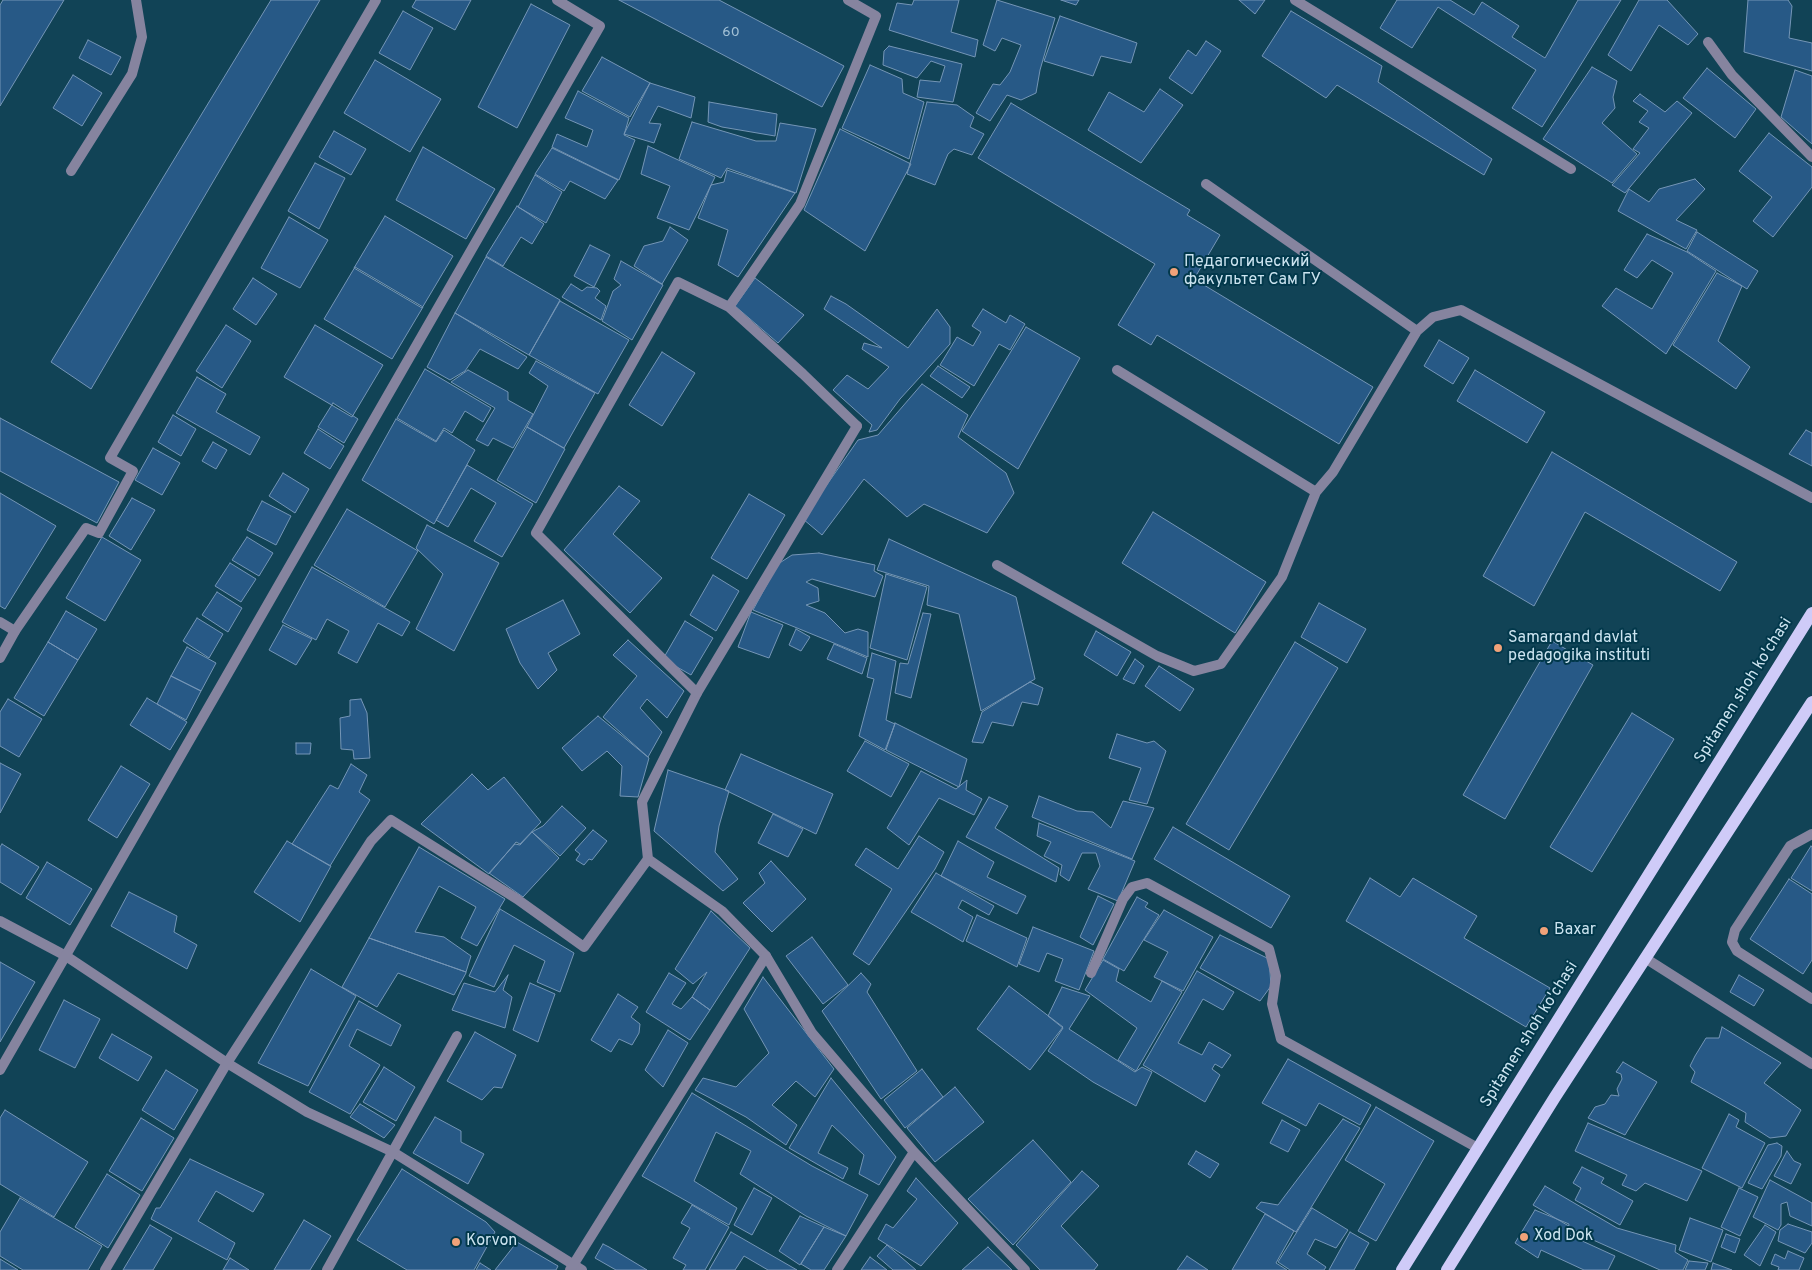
<!DOCTYPE html>
<html>
<head>
<meta charset="utf-8">
<style>
  body { margin:0 }
  canvas { display:block; background:#114356 }
</style>
</head>
<body>
<canvas width="1812" height="1270"></canvas>
<script>
const context = document.querySelector('canvas').getContext('2d');
context.lineJoin = 'round';
function fillPath(path, color) {
  context.fillStyle = color;
  context.fill(path, 'evenodd');
}
function poly(rows) {
  const path = new Path2D();
  for (const r of rows) {
    path.moveTo(r[0], r[1]);
    for (let i = 2; i < r.length; i += 2) path.lineTo(r[i], r[i + 1]);
  }
  return path;
}
function strokePath(path, color, width, dash) {
  context.strokeStyle = color;
  context.lineWidth = width;
  context.lineCap = dash ? 'butt' : 'round';
  context.setLineDash(dash || []);
  context.stroke(path);
}
function drawText(font, color, halo, rows, align = 'center') {
  context.font = font + ' Overpass,sans-serif';
  context.lineWidth = 4;
  context.setLineDash([]);
  context.textBaseline = 'middle';
  context.strokeStyle = halo;
  context.fillStyle = color;
  for (const [text, x, y, turn = 0] of rows) {
    context.save();
    context.translate(x, y);
    context.rotate((+turn || 0) * Math.PI / 180);
    context.textAlign = isNaN(turn) ? turn : align;
    if (halo) context.strokeText(text, 0, 0);
    context.fillText(text, 0, 0);
    context.restore();
  }
}
const building = poly([
  [3,0,64,0,0,106,0,5,3,0],
  [271,0,320,0,91,389,51,362,271,0],
  [416,0,471,0,455,30,412,7,416,0],
  [619,0,719,0,844,66,822,107,619,0],
  [914,0,959,0,951,32,978,40,975,57,889,30,897,3,912,5,914,0],
  [997,0,1055,18,1040,70,1036,93,1021,100,1007,95,990,121,976,113,993,84,1000,85,1010,72,1021,45,1002,38,995,51,983,45,997,0],
  [1061,0,1079,0,1076,5,1061,0],
  [1239,0,1265,0,1255,14,1239,0],
  [1397,0,1450,0,1474,15,1482,2,1519,26,1512,37,1545,58,1578,0,1621,0,1542,127,1512,108,1536,70,1438,7,1412,48,1380,28,1397,0],
  [1639,0,1667,0,1698,34,1688,45,1659,25,1631,71,1608,55,1639,0],
  [1748,0,1788,0,1792,6,1789,38,1812,43,1812,71,1744,52,1748,0],
  [531,4,570,25,517,128,478,107,531,4],
  [403,11,433,28,410,70,379,53,403,11],
  [1291,11,1382,66,1378,82,1492,159,1484,175,1337,85,1326,98,1262,56,1291,11],
  [1060,16,1137,43,1131,63,1101,56,1093,76,1044,61,1060,16],
  [88,40,121,57,111,75,79,58,88,40],
  [1206,41,1221,51,1192,94,1169,78,1188,50,1196,56,1206,41],
  [889,46,962,64,953,102,917,97,920,80,940,82,945,66,931,61,917,78,883,65,884,51,889,46],
  [602,57,650,83,630,117,582,91,602,57],
  [375,60,441,99,410,152,344,113,375,60],
  [870,65,902,79,903,93,924,102,909,159,842,128,870,65],
  [1592,67,1617,81,1613,97,1615,108,1602,123,1637,154,1612,183,1543,139,1592,67],
  [1707,68,1756,109,1735,138,1683,98,1707,68],
  [1795,70,1812,76,1812,144,1781,117,1795,70],
  [73,75,102,93,82,126,53,108,73,75],
  [650,83,695,97,691,118,658,106,649,123,661,124,654,143,624,134,650,83],
  [1160,89,1183,105,1141,163,1088,130,1109,92,1144,112,1160,89],
  [578,91,629,118,624,135,635,140,619,180,552,147,557,134,587,147,593,130,565,118,578,91],
  [1640,94,1665,112,1677,101,1692,113,1625,193,1612,185,1640,153,1633,149,1649,128,1639,122,1648,111,1633,101,1640,94],
  [709,102,777,114,775,136,722,127,708,122,709,102],
  [927,102,957,105,974,117,970,127,984,134,972,155,954,149,948,154,935,185,907,174,927,102],
  [1011,103,1190,210,1187,215,1220,235,1194,279,1373,387,1339,444,1157,335,1151,345,1118,325,1155,264,978,158,1011,103],
  [692,122,756,141,776,141,780,123,816,129,796,193,727,168,721,178,679,159,692,122],
  [840,129,911,164,865,251,804,210,840,129],
  [334,131,366,149,351,175,319,157,334,131],
  [1769,133,1812,167,1812,187,1773,237,1753,221,1772,197,1739,171,1769,133],
  [648,146,715,177,689,230,657,218,670,186,641,174,648,146],
  [423,147,495,189,466,239,396,200,423,147],
  [552,148,618,180,605,199,570,181,564,191,535,174,552,148],
  [315,163,345,178,319,229,288,211,315,163],
  [727,170,795,193,738,277,718,265,728,230,698,218,711,185,724,182,727,170],
  [535,175,562,192,546,223,518,207,535,175],
  [1695,179,1705,189,1676,220,1697,230,1686,249,1618,211,1629,189,1649,202,1659,189,1695,179],
  [517,206,544,224,532,244,521,237,503,266,486,256,517,206],
  [385,216,453,256,422,308,354,268,385,216],
  [289,217,328,240,300,288,261,268,289,217],
  [670,227,688,240,662,284,634,266,644,246,663,241,670,227],
  [1697,232,1758,271,1747,289,1687,251,1697,232],
  [1647,234,1687,252,1716,271,1666,354,1602,306,1616,288,1652,309,1673,273,1652,260,1637,278,1624,270,1647,234],
  [590,245,610,255,594,287,574,276,590,245],
  [486,257,560,300,529,355,455,313,486,257],
  [621,261,663,285,632,340,602,321,613,291,621,285,614,279,621,261],
  [355,267,423,307,392,359,324,319,355,267],
  [1717,273,1742,286,1718,341,1750,367,1736,389,1673,345,1717,273],
  [253,278,277,294,256,325,233,309,253,278],
  [755,278,804,315,778,343,735,306,755,278],
  [571,284,582,291,587,287,597,288,600,291,595,298,606,306,601,320,562,297,571,284],
  [831,296,846,304,908,348,937,309,950,327,950,344,900,399,877,430,869,432,872,425,833,390,847,375,868,389,889,367,862,349,864,343,882,348,824,309,831,296],
  [560,301,629,340,598,394,529,355,560,301],
  [983,309,1006,323,1010,315,1025,324,1010,350,999,344,974,386,940,365,957,337,973,346,981,332,972,326,983,309],
  [455,313,527,357,518,369,480,349,465,371,450,380,427,367,455,313],
  [226,325,251,341,222,388,196,371,226,325],
  [315,325,383,365,352,417,284,377,315,325],
  [1026,327,1080,358,1018,469,962,431,1026,327],
  [1439,340,1469,358,1453,384,1424,366,1439,340],
  [662,352,695,373,662,426,629,405,662,352],
  [536,361,595,393,564,448,527,427,548,386,529,373,536,361],
  [938,366,970,387,962,398,930,376,938,366],
  [425,369,491,408,483,422,465,411,452,433,444,428,436,441,397,418,425,369],
  [468,370,508,392,508,400,533,414,513,448,493,438,488,446,476,440,495,408,451,382,468,370],
  [1475,370,1545,412,1527,443,1457,401,1475,370],
  [197,377,226,394,216,412,260,437,250,455,176,413,197,377],
  [922,384,968,415,958,437,1006,473,1014,493,987,533,924,504,907,517,864,479,822,535,803,519,858,440,878,435,922,384],
  [333,403,358,419,344,443,318,427,333,403],
  [173,415,196,429,181,456,158,442,173,415],
  [0,418,119,482,97,523,0,471,0,418],
  [396,419,436,442,444,430,475,450,434,524,362,480,396,419],
  [527,427,565,449,536,503,497,480,527,427],
  [318,429,344,446,330,469,304,453,318,429],
  [1806,430,1812,433,1812,466,1789,454,1806,430],
  [213,442,227,450,216,469,202,461,213,442],
  [153,448,180,463,162,495,135,480,153,448],
  [1552,452,1737,562,1720,591,1585,512,1534,606,1483,576,1552,452],
  [467,465,533,504,502,557,474,541,496,503,471,488,448,527,436,520,467,465],
  [283,473,309,489,295,513,269,496,283,473],
  [619,486,640,501,613,534,662,578,630,613,564,550,619,486],
  [0,493,56,526,5,609,0,606,0,493],
  [749,494,785,515,747,579,711,558,749,494],
  [132,498,155,510,131,550,109,536,132,498],
  [262,501,291,516,276,545,247,530,262,501],
  [347,509,418,551,385,607,314,565,347,509],
  [1153,512,1266,582,1235,633,1122,563,1153,512],
  [427,525,499,563,454,651,416,629,443,574,416,548,427,525],
  [102,537,141,560,105,621,66,598,102,537],
  [247,537,273,553,259,576,232,560,247,537],
  [889,539,1016,597,1035,679,981,711,959,614,927,605,929,586,877,570,889,539],
  [819,553,875,565,874,571,883,576,875,597,812,579,806,582,818,588,819,601,806,605,825,613,845,633,858,629,868,632,868,657,753,610,778,564,792,555,819,553],
  [230,563,256,579,241,602,215,586,230,563],
  [312,567,410,622,402,636,378,623,357,663,338,653,349,631,327,619,316,640,282,622,312,567],
  [886,574,927,587,907,660,870,648,886,574],
  [713,575,739,591,716,631,690,615,713,575],
  [217,592,242,608,228,632,202,615,217,592],
  [563,600,580,634,548,653,557,670,538,689,520,663,506,629,563,600],
  [1319,603,1366,629,1347,663,1301,637,1319,603],
  [66,611,97,629,78,660,48,642,66,611],
  [751,612,783,625,769,658,738,647,751,612],
  [923,613,931,614,911,698,895,693,900,663,908,664,923,613],
  [197,618,223,634,209,658,183,641,197,618],
  [685,621,713,638,691,675,663,659,685,621],
  [283,625,312,639,296,665,269,650,283,625],
  [796,629,810,637,801,651,789,645,796,629],
  [1096,631,1131,652,1117,676,1084,655,1096,631],
  [628,640,684,691,667,718,647,699,640,708,662,732,648,757,603,717,637,676,613,655,628,640],
  [1552,641,1593,665,1505,819,1463,795,1552,641],
  [48,642,78,660,44,716,14,698,48,642],
  [1295,642,1338,668,1229,850,1186,824,1295,642],
  [834,644,867,658,862,674,827,659,834,644],
  [187,647,216,663,201,691,171,676,187,647],
  [872,653,896,661,886,720,895,724,885,750,859,736,874,679,867,677,872,653],
  [1135,659,1144,666,1134,684,1123,679,1135,659],
  [1159,666,1194,689,1180,711,1145,686,1159,666],
  [171,676,201,691,186,720,157,704,171,676],
  [1030,682,1043,688,1038,705,1022,702,1013,726,992,722,983,743,972,742,982,712,1030,682],
  [147,698,187,722,170,750,130,725,147,698],
  [8,699,42,719,19,757,0,746,0,712,8,699],
  [361,699,367,713,370,758,354,759,353,750,341,749,340,718,350,716,350,700,361,699],
  [1632,713,1674,739,1592,872,1550,847,1632,713],
  [598,716,649,758,638,797,620,796,622,766,607,751,582,771,562,748,598,716],
  [895,723,967,759,959,787,886,750,895,723],
  [1117,734,1147,743,1154,741,1166,751,1147,804,1129,800,1141,768,1109,758,1117,734],
  [865,741,909,764,891,797,847,771,865,741],
  [296,743,311,743,310,754,296,754,296,743],
  [741,754,833,794,816,834,725,790,741,754],
  [0,763,21,774,0,813,0,763],
  [351,764,367,775,359,792,370,800,330,866,292,844,330,785,338,789,351,764],
  [121,766,150,784,117,838,88,820,121,766],
  [668,770,729,791,719,826,715,852,738,879,723,891,654,831,668,770],
  [921,771,956,789,967,780,966,790,982,799,974,815,939,798,909,845,887,828,921,771],
  [472,774,488,790,504,777,541,822,520,844,516,842,489,874,421,824,472,774],
  [1039,796,1077,811,1093,812,1111,828,1123,801,1154,808,1132,859,1032,817,1039,796],
  [989,797,1008,806,995,828,1059,868,1056,882,966,837,989,797],
  [562,806,586,828,560,856,532,832,543,826,562,806],
  [773,814,803,829,788,857,758,843,773,814],
  [1039,823,1135,861,1118,901,1088,889,1100,866,1096,853,1082,853,1069,881,1060,875,1062,865,1044,856,1051,842,1037,836,1039,823],
  [1173,827,1290,896,1271,928,1154,859,1173,827],
  [593,830,607,841,592,860,589,859,584,865,576,860,580,854,575,850,593,830],
  [532,832,559,858,523,897,489,873,515,844,520,845,532,832],
  [919,836,944,852,935,869,869,965,853,954,892,889,855,865,866,848,898,869,919,836],
  [287,841,331,866,300,922,254,892,287,841],
  [958,841,994,862,987,877,1026,896,1017,914,941,876,958,841],
  [2,844,39,867,21,895,0,882,0,847,2,844],
  [1811,846,1812,847,1812,891,1791,878,1811,846],
  [419,847,505,899,477,946,461,938,476,907,439,886,415,932,444,937,471,956,466,972,369,938,419,847],
  [771,861,806,899,772,932,743,903,765,883,759,873,771,861],
  [47,862,92,889,70,925,26,898,47,862],
  [936,873,994,906,989,915,962,900,958,908,973,917,963,942,911,912,936,873],
  [1370,878,1400,897,1413,878,1477,916,1464,938,1550,988,1526,1027,1346,921,1370,878],
  [1789,879,1812,894,1812,960,1803,974,1750,939,1789,879],
  [129,892,177,916,174,932,197,945,187,969,111,926,129,892],
  [1098,896,1114,904,1093,945,1080,937,1098,896],
  [1137,897,1148,903,1145,907,1159,915,1124,971,1103,959,1137,897],
  [500,909,574,953,560,992,537,982,545,961,514,945,494,987,469,976,500,909],
  [1164,910,1213,937,1183,991,1154,977,1168,952,1144,940,1164,910],
  [711,911,750,948,710,1010,692,997,707,972,693,984,675,969,711,911],
  [977,915,1027,938,1017,967,966,941,977,915],
  [1033,927,1094,951,1079,990,1055,981,1063,959,1047,953,1039,972,1019,964,1033,927],
  [1220,935,1269,959,1271,986,1260,1001,1200,968,1220,935],
  [812,937,848,985,823,1004,786,956,812,937],
  [369,938,466,972,466,973,454,995,398,973,377,1007,342,987,369,938],
  [1103,960,1119,969,1116,981,1151,1002,1162,981,1182,992,1136,1071,1118,1060,1137,1028,1085,990,1103,960],
  [0,962,35,982,0,1042,0,962],
  [311,969,356,996,308,1086,258,1063,311,969],
  [1197,971,1234,992,1223,1010,1203,999,1178,1043,1202,1055,1209,1042,1231,1055,1222,1068,1215,1064,1212,1069,1220,1075,1205,1102,1143,1065,1197,971],
  [669,973,686,983,672,1004,681,1009,692,997,710,1010,690,1040,646,1012,669,973],
  [861,973,871,984,867,992,917,1071,881,1099,822,1011,861,973],
  [508,975,503,990,512,997,505,1028,452,1010,464,983,495,992,508,975],
  [1739,975,1764,990,1754,1006,1730,992,1739,975],
  [763,977,834,1069,815,1097,796,1081,772,1105,797,1125,786,1145,746,1117,695,1090,703,1078,736,1087,769,1053,744,1009,763,977],
  [530,983,555,994,538,1042,513,1030,530,983],
  [1009,986,1063,1027,1030,1070,977,1029,1009,986],
  [1062,987,1090,996,1069,1029,1135,1072,1142,1067,1152,1072,1136,1106,1093,1082,1048,1051,1063,1028,1048,1016,1062,987],
  [618,994,638,1007,631,1017,640,1024,639,1033,632,1045,619,1039,611,1052,591,1040,618,994],
  [64,1000,100,1019,75,1068,39,1050,64,1000],
  [359,1001,401,1025,391,1046,357,1029,349,1046,380,1065,350,1114,309,1092,359,1001],
  [1722,1027,1781,1063,1764,1083,1801,1110,1786,1136,1770,1138,1745,1122,1746,1113,1691,1082,1695,1072,1690,1066,1695,1056,1706,1038,1719,1038,1722,1027],
  [668,1030,688,1043,663,1087,645,1070,668,1030],
  [475,1032,516,1055,502,1088,494,1087,482,1100,447,1081,475,1032],
  [112,1034,152,1057,138,1081,99,1058,112,1034],
  [1288,1059,1371,1105,1360,1125,1319,1103,1306,1126,1262,1103,1288,1059],
  [1623,1062,1657,1082,1625,1135,1588,1118,1595,1107,1605,1104,1611,1095,1619,1096,1617,1089,1622,1079,1621,1074,1616,1072,1623,1062],
  [384,1067,415,1087,396,1121,363,1102,384,1067],
  [922,1069,943,1097,905,1128,884,1100,922,1069],
  [166,1070,198,1090,174,1130,142,1110,166,1070],
  [831,1078,896,1157,879,1185,859,1174,864,1155,832,1125,818,1153,848,1168,843,1179,789,1148,831,1078],
  [955,1087,984,1122,935,1162,907,1128,955,1087],
  [692,1093,812,1166,868,1195,846,1236,806,1216,740,1174,751,1151,716,1132,694,1181,737,1208,729,1225,642,1176,692,1093],
  [360,1104,395,1125,384,1138,350,1117,360,1104],
  [1376,1107,1434,1141,1376,1241,1358,1231,1385,1184,1345,1160,1376,1107],
  [5,1110,88,1162,54,1217,0,1184,0,1118,5,1110],
  [1729,1114,1739,1120,1736,1127,1765,1143,1742,1188,1702,1168,1729,1114],
  [435,1117,461,1131,461,1142,484,1154,468,1184,413,1153,435,1117],
  [141,1118,174,1138,142,1191,109,1171,141,1118],
  [1343,1119,1360,1128,1296,1232,1256,1208,1261,1202,1278,1205,1343,1119],
  [1282,1120,1300,1130,1288,1152,1270,1143,1282,1120],
  [1588,1123,1702,1171,1687,1201,1645,1183,1636,1191,1622,1185,1627,1175,1575,1151,1588,1123],
  [1033,1140,1071,1182,1013,1245,968,1199,1033,1140],
  [1777,1143,1782,1146,1781,1156,1762,1189,1748,1183,1768,1145,1777,1143],
  [1196,1151,1219,1164,1210,1178,1188,1164,1196,1151],
  [1787,1151,1794,1161,1801,1164,1791,1184,1774,1176,1787,1151],
  [190,1159,264,1194,253,1212,216,1191,198,1221,235,1243,227,1260,151,1219,156,1208,160,1208,190,1159],
  [1582,1167,1604,1178,1601,1183,1633,1201,1620,1225,1575,1200,1581,1188,1573,1183,1582,1167],
  [402,1169,486,1222,495,1232,474,1270,407,1270,357,1240,402,1169],
  [1082,1171,1099,1186,1061,1226,1098,1265,1094,1270,1040,1270,1016,1245,1082,1171],
  [107,1174,140,1195,108,1248,75,1227,107,1174],
  [916,1178,958,1223,921,1266,878,1239,886,1224,893,1228,917,1199,907,1191,916,1178],
  [1770,1180,1812,1203,1812,1226,1790,1216,1787,1202,1781,1204,1781,1225,1778,1230,1753,1217,1770,1180],
  [1545,1186,1617,1228,1676,1245,1675,1252,1688,1260,1683,1270,1660,1270,1591,1239,1533,1205,1545,1186],
  [754,1188,772,1198,752,1235,734,1225,754,1188],
  [1739,1188,1758,1197,1740,1236,1721,1227,1739,1188],
  [20,1198,102,1246,88,1270,23,1270,0,1256,0,1232,20,1198],
  [692,1205,729,1227,705,1270,683,1270,686,1265,673,1258,690,1228,681,1223,692,1205],
  [1312,1208,1348,1230,1336,1248,1315,1239,1307,1254,1326,1267,1324,1270,1290,1270,1278,1262,1312,1208],
  [1535,1210,1569,1224,1567,1234,1615,1256,1608,1270,1584,1270,1541,1250,1538,1258,1515,1243,1535,1210],
  [1265,1214,1294,1231,1276,1263,1287,1270,1232,1270,1265,1214],
  [800,1216,824,1227,800,1265,779,1251,800,1216],
  [1690,1218,1723,1230,1711,1262,1679,1250,1690,1218],
  [304,1220,331,1236,310,1270,274,1270,304,1220],
  [1788,1224,1812,1232,1812,1243,1805,1253,1778,1241,1780,1230,1788,1224],
  [150,1225,172,1238,153,1270,123,1270,150,1225],
  [1765,1225,1776,1232,1760,1266,1744,1255,1765,1225],
  [824,1227,846,1236,824,1270,811,1270,801,1264,824,1227],
  [731,1232,797,1270,768,1270,744,1256,735,1270,709,1270,731,1232],
  [1350,1232,1369,1243,1354,1270,1329,1270,1350,1232],
  [1726,1234,1740,1239,1735,1253,1721,1247,1726,1234],
  [517,1242,558,1266,556,1270,495,1270,517,1242],
  [603,1244,609,1247,647,1270,616,1270,595,1258,603,1244],
  [887,1245,916,1270,893,1270,877,1256,887,1245],
  [988,1247,1012,1270,962,1270,988,1247],
  [1788,1251,1804,1258,1799,1270,1778,1270,1779,1267,1771,1264,1775,1254,1785,1259,1788,1251],
  [1187,1256,1208,1270,1177,1270,1187,1256],
  [870,1257,887,1270,861,1270,870,1257],
  [230,1258,249,1270,223,1270,230,1258],
  [0,1259,18,1270,0,1270,0,1259],
  [1689,1261,1708,1263,1705,1270,1685,1270,1689,1261],
  [480,1263,491,1270,476,1270,480,1263],
  [1713,1263,1732,1270,1711,1270,1713,1263]
]);
fillPath(building, '#275986');
strokePath(building, '#7495b6', 1);
strokePath(poly([
  [1708,42,1732,75,1812,157],
  [71,171,132,74,142,37,136,0],
  [1206,184,1417,331],
  [1117,370,1316,492,1333,472,1417,331,1433,317,1461,310,1812,498],
  [857,426,697,693,642,802,648,859,722,911,766,956,812,1033,914,1152,1025,1270],
  [997,565,1157,656,1194,671,1221,664,1282,577,1316,492],
  [0,622,15,631],
  [1812,834,1790,846,1735,930,1732,942,1737,951,1812,999],
  [0,921,66,956,227,1063,307,1112,393,1152,582,1270],
  [1645,958,1812,1064],
  [1091,973,1123,899,1132,887,1147,883,1269,949,1276,976,1272,1004,1281,1039,1478,1148],
  [837,1270,914,1152]
]), '#86849f', 10);
strokePath(poly([
  [848,0,876,16,800,204,729,307,803,374,857,426],
  [1295,0,1571,169],
  [0,658,15,631,86,528,99,533,133,471,110,458,376,0],
  [697,693,536,533,678,282,729,307],
  [0,1070,600,26,557,0],
  [105,1270,227,1063,371,841,391,820,517,899,584,947,648,859],
  [327,1270,457,1036],
  [570,1270,766,956]
]), '#86849f', 10);
strokePath(poly([
  [1402,1270,1812,613],
  [1447,1270,1555,1097,1812,702]
]), '#cfcbf8', 12);
for (const [x, y, r, color] of [
  [1174,272,5,"#f0a279"],
  [1498,648,5,"#f0a279"],
  [1544,931,5,"#f0a279"],
  [1524,1237,5,"#f0a279"],
  [456,1242,5,"#f0a279"]
]) {
  const dot = new Path2D();
  dot.arc(x, y, r, 0, 2 * Math.PI);
  context.fillStyle = color;
  context.fill(dot);
  strokePath(dot, '#02384b', 2);
}
drawText('14px', '#a3c1d6', null, [
  ["60",731,33]
]);
drawText('16px', '#cce4f0', '#02384b', [
  ["Педагогический",1184,263],
  ["факультет Сам ГУ",1184,281],
  ["Samarqand davlat",1508,639],
  ["pedagogika instituti",1508,657],
  ["Baxar",1554,931],
  ["Xod Dok",1534,1237],
  ["Korvon",466,1242]
], 'left');
drawText('16px', '#cce4f0', '#02384b', [
  ["Spitamen shoh ko'chasi",1744,691,-58],
  ["Spitamen shoh ko'chasi",1530,1035,-58]
]);
</script>
</body>
</html>
